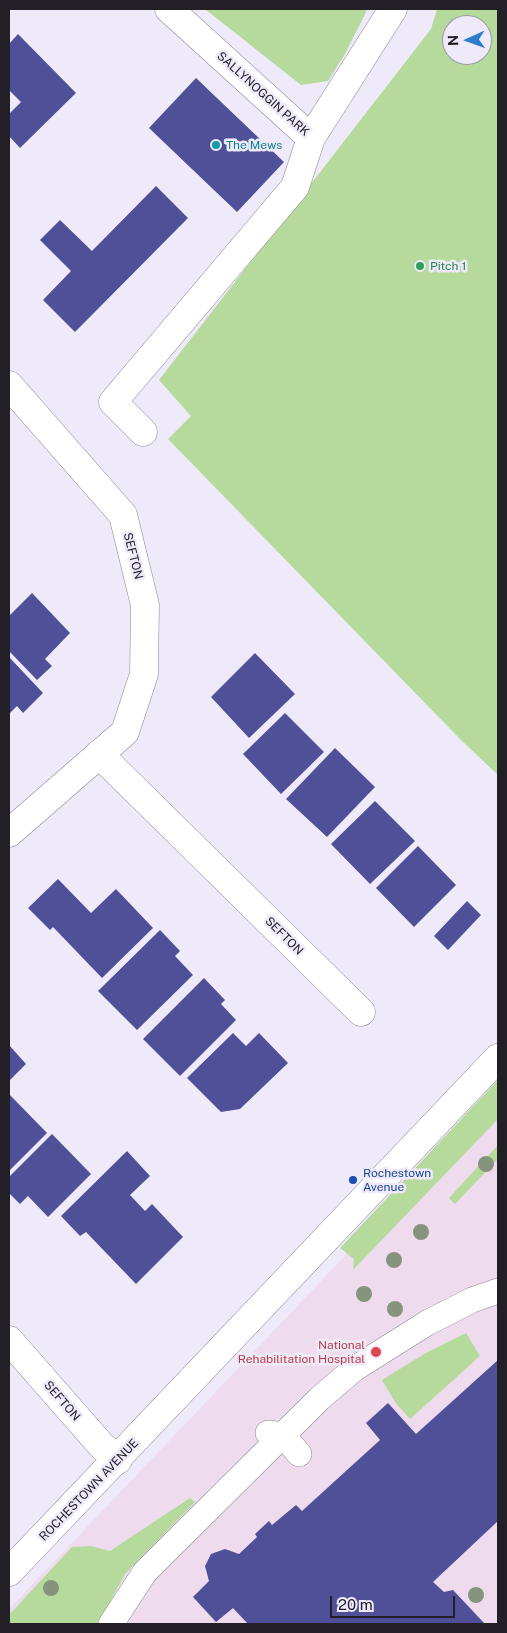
<!DOCTYPE html>
<html>
<head>
<meta charset="utf-8">
<style>
  body { margin:0 }
  #map { position:relative; width:507px; height:1633px; overflow:hidden; background:#efeafa; font-family:"Public Sans",sans-serif }
  canvas { display:block }
  .frame { position:absolute; inset:0; border:10px solid #222026; pointer-events:none }
  .north { position:absolute; left:442px; top:15px; width:50px; height:50px; box-sizing:border-box; background:#efeafa; border:1px solid #9d99a5; border-radius:50%; rotate:268deg; font-size:14px; font-weight:700; line-height:20px; text-align:center; color:#222026 }
  .north::after { content:''; display:block; margin:auto; width:18px; height:22px; background:#2e7dcc; clip-path:polygon(50% 0,100% 100%,50% 72%,0 100%) }
  .scale { position:absolute; left:330px; top:1596px; width:125px; height:22px; box-sizing:border-box; border:2px solid #222026; border-top:0; padding-left:6px; font-size:15px; line-height:18px; white-space:nowrap; color:#222026; -webkit-text-stroke:4px #efeafa; paint-order:stroke }
</style>
</head>
<body>
<div id="map">
<canvas width="507" height="1633"></canvas>
<div class="frame"></div>
<div class="north">N</div>
<div class="scale">20 m</div>
</div>
<script>
const context = document.querySelector('canvas').getContext('2d');
context.lineJoin = 'round';
function fillPath(path, color) {
  context.fillStyle = color;
  context.fill(path, 'evenodd');
}
function poly(rows) {
  const path = new Path2D();
  for (const r of rows) {
    path.moveTo(r[0], r[1]);
    for (let i = 2; i < r.length; i += 2) path.lineTo(r[i], r[i + 1]);
  }
  return path;
}
function strokePath(path, color, width, dash) {
  context.strokeStyle = color;
  context.lineWidth = width;
  context.lineCap = dash ? 'butt' : 'round';
  context.setLineDash(dash || []);
  context.stroke(path);
}
function drawText(font, color, halo, rows, align = 'center') {
  context.font = font + ' "Public Sans",sans-serif';
  context.lineWidth = 5;
  context.setLineDash([]);
  context.textBaseline = 'middle';
  context.strokeStyle = halo;
  context.fillStyle = color;
  for (const [text, x, y, turn = 0] of rows) {
    context.save();
    context.translate(x, y);
    context.rotate((+turn || 0) * Math.PI / 180);
    context.textAlign = isNaN(turn) ? turn : align;
    if (halo) context.strokeText(text, 0, 0);
    context.fillText(text, 0, 0);
    context.restore();
  }
}
fillPath(poly([
  [498,1095,498,1624,9,1624,9,1609]
]), '#eedcee');
fillPath(poly([
  [205,9,366,9,366,12,345,54,328,81,301,85],
  [437,9,498,9,498,775,461,740,168,439,191,416,159,380,431,29],
  [452,25,482,25,482,55,452,55],
  [498,1080,498,1119,353,1270,354,1259,340,1248],
  [498,1145,498,1159,455,1204,449,1198],
  [466,1333,480,1356,410,1419,395,1402,382,1380,424,1354],
  [190,1498,195,1502,125,1574,98,1624,9,1624,9,1615,72,1547,91,1546,110,1551]
]), '#b5da9b');
fillPath(poly([
  [18,34,76,93,20,148,9,136,9,114,21,102,9,90,9,44],
  [196,78,284,162,237,212,149,128],
  [156,186,188,218,75,332,43,300,71,271,40,240,60,220,92,251],
  [32,593,70,633,45,659,52,666,37,680,9,651,9,616],
  [255,653,295,694,249,738,211,697],
  [9,657,43,693,23,713,17,706,9,714],
  [285,713,324,752,281,794,243,754],
  [335,748,375,787,327,837,286,799],
  [375,801,415,841,370,884,331,844],
  [418,846,456,885,414,927,376,888],
  [58,879,91,913,116,889,153,928,102,978,53,927,50,930,28,908],
  [467,901,481,915,448,950,434,936],
  [160,930,180,951,175,956,193,975,137,1030,98,991],
  [204,978,225,1000,221,1004,236,1020,180,1076,143,1039],
  [233,1033,246,1046,259,1033,288,1063,240,1109,221,1112,187,1078],
  [9,1045,26,1064,9,1081],
  [9,1094,47,1133,9,1171],
  [52,1134,91,1174,48,1217,28,1196,20,1204,9,1193,9,1177],
  [127,1151,150,1176,130,1195,145,1211,152,1204,183,1237,136,1284,86,1232,80,1236,61,1216],
  [498,1360,498,1521,433,1582,444,1592,453,1590,485,1624,248,1624,233,1608,216,1622,193,1597,209,1581,205,1566,211,1554,225,1549,239,1554,257,1537,255,1534,269,1521,272,1525,296,1505,302,1511,380,1440,366,1423,388,1403,416,1434]
]), '#4f5097');
const service = poly([
  [268,1433,283,1435,299,1454],
  [111,1624,145,1572,319,1399,354,1369,427,1323,472,1300,498,1291]
]);
const minor = poly([
  [169,9,311,138,393,9],
  [9,385,123,515,145,605,144,674,125,732,9,833],
  [143,432,113,402,295,187,311,138],
  [99,754,361,1012],
  [9,1340,101,1445,118,1460]
]);
const secondary = poly([
  [9,1572,498,1058]
]);
strokePath(service, '#8a8594', 26);
strokePath(minor, '#8a8594', 29);
strokePath(secondary, '#8a8594', 29);
strokePath(service, '#fff', 25);
strokePath(minor, '#fff', 28);
strokePath(secondary, '#fff', 28);
context.fillStyle = '#86947e';
for (const [x, y] of [
  [486,1164],
  [421,1232],
  [394,1260],
  [364,1294],
  [395,1309],
  [51,1588],
  [476,1595]
]) {
  context.beginPath();
  context.arc(x, y, 8, 0, 2 * Math.PI);
  context.fill();
}
for (const [x, y, r, color] of [
  [216,145,5,"#0f9aa8"],
  [420,266,5,"#2e9e5b"],
  [353,1180,5,"#1a4fb4"],
  [376,1352,6,"#e0444e"]
]) {
  const dot = new Path2D();
  dot.arc(x, y, r, 0, 2 * Math.PI);
  context.fillStyle = color;
  context.fill(dot);
  strokePath(dot, '#efeafa', 2);
}
drawText('12px', '#222026', '#efeafa', [
  ["SALLYNOGGIN PARK",263,94,42],
  ["SEFTON",133,556,76],
  ["SEFTON",284,936,45],
  ["SEFTON",62,1401,49],
  ["ROCHESTOWN AVENUE",89,1490,-46]
]);
drawText('12px', '#0d838f', '#efeafa', [
  ["The Mews",226,145]
], 'left');
drawText('12px', '#27864d', '#efeafa', [
  ["Pitch 1",430,266]
], 'left');
drawText('12px', '#164399', '#efeafa', [
  ["Rochestown",363,1173],
  ["Avenue",363,1187]
], 'left');
drawText('12px', '#be3a42', '#efeafa', [
  ["National",365,1345],
  ["Rehabilitation Hospital",365,1359]
], 'right');
</script>
</body>
</html>
